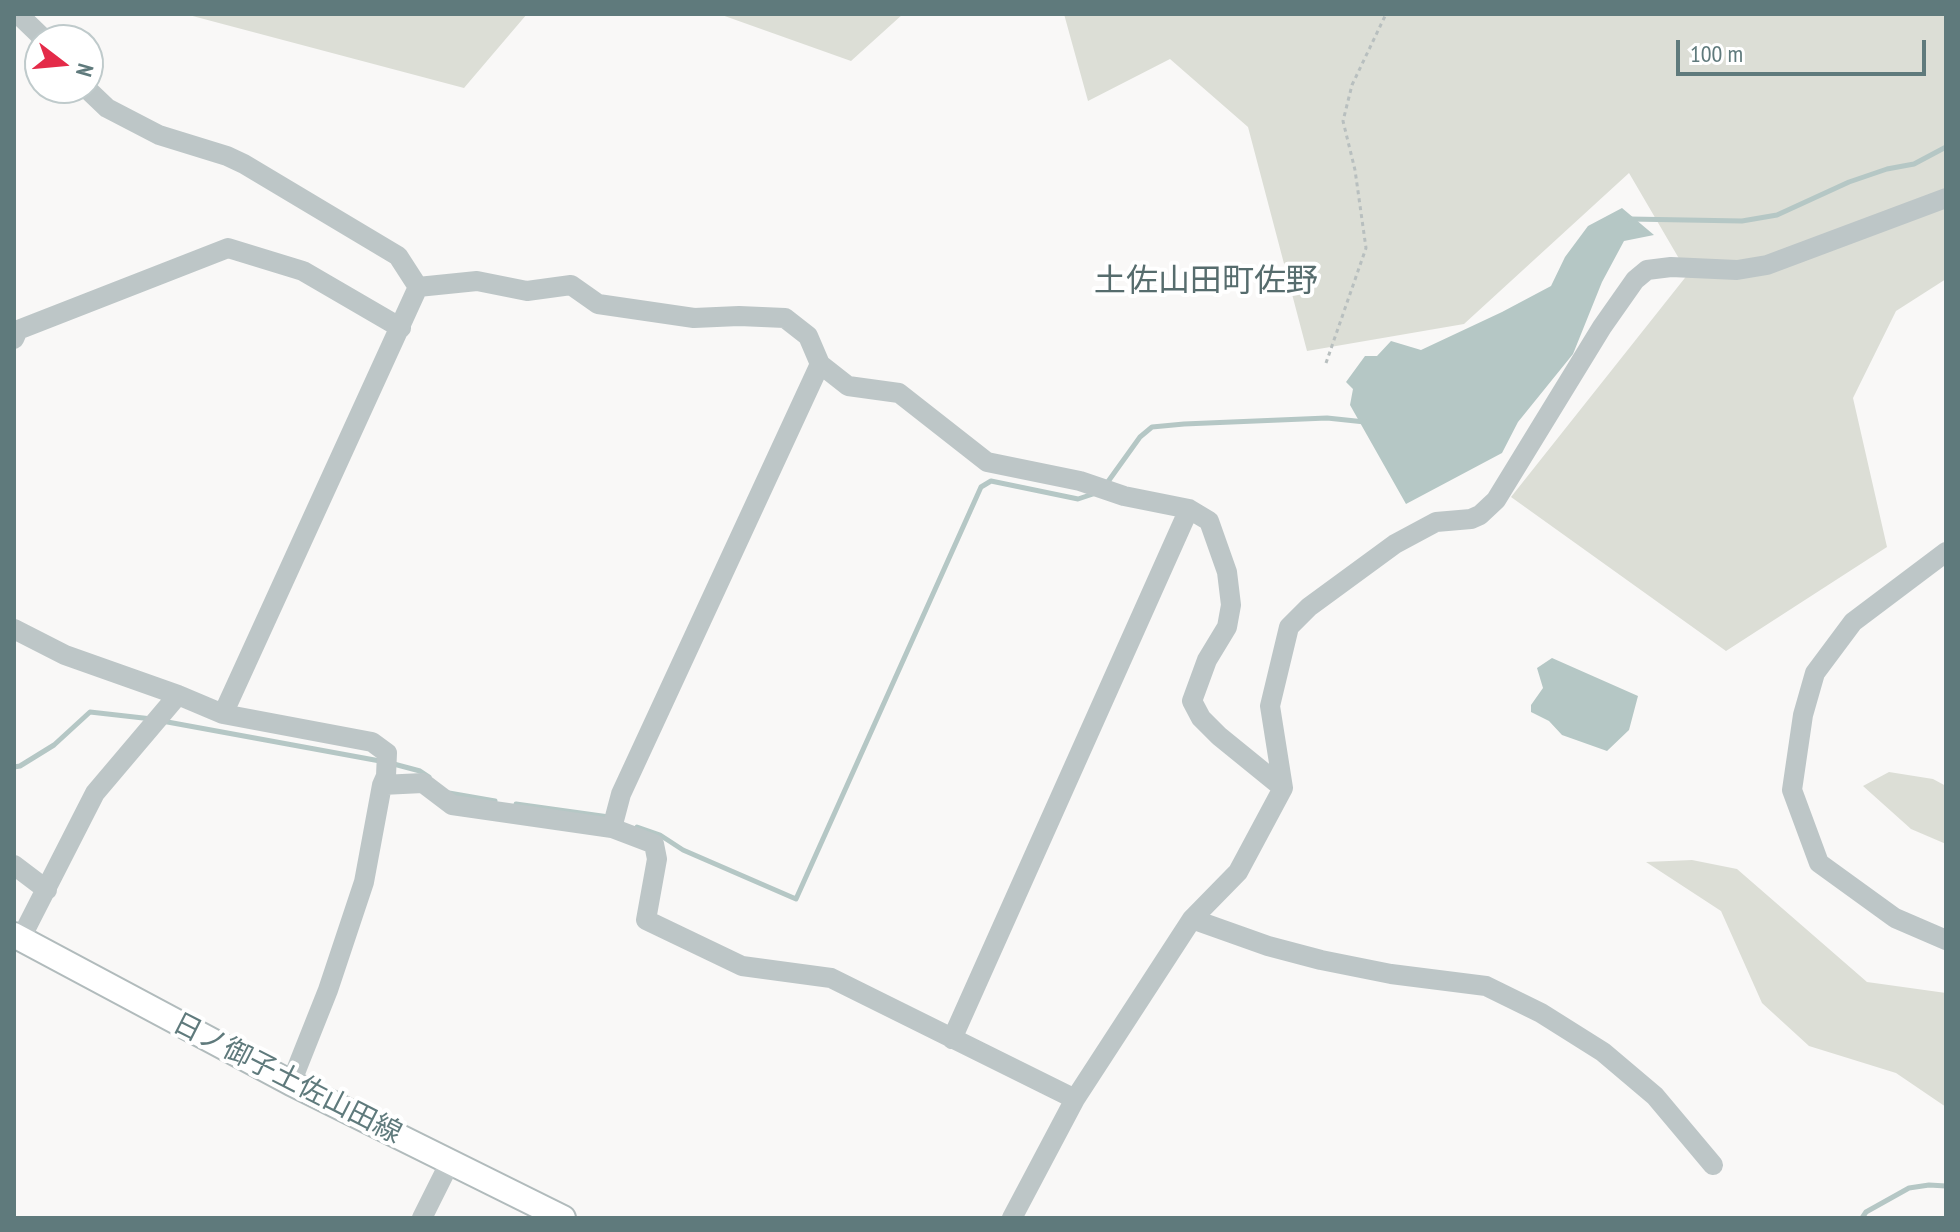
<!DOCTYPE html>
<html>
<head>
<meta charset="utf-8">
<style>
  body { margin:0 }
  #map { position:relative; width:1960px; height:1232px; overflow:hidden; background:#f9f8f7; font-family:"PT Sans Narrow",sans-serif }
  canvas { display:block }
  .frame { position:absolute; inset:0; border:16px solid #5f7a7c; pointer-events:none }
  .north { position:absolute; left:24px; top:24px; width:80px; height:80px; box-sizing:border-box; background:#fff; border:2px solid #bfcacb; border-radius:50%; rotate:106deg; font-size:22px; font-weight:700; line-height:32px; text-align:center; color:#5f7a7c }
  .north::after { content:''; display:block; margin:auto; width:28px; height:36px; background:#e42b49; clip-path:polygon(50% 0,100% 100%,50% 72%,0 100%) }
  .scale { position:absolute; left:1676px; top:40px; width:250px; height:36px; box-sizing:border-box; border:4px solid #5f7a7c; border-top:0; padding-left:10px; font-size:24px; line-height:28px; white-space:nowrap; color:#5f7a7c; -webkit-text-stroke:6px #fff; paint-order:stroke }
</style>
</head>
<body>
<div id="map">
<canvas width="1960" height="1232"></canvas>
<div class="frame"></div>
<div class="north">N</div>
<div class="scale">100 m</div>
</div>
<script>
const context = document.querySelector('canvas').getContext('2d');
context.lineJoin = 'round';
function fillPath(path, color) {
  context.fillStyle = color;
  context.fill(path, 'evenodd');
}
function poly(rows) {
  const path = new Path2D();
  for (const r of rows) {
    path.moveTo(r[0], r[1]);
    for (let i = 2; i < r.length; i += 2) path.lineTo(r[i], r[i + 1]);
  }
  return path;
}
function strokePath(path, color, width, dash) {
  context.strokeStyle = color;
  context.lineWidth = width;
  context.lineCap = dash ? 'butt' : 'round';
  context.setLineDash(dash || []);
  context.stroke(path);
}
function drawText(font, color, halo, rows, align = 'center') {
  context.font = font + ' "PT Sans Narrow","Noto Sans JP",sans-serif';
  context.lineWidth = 8;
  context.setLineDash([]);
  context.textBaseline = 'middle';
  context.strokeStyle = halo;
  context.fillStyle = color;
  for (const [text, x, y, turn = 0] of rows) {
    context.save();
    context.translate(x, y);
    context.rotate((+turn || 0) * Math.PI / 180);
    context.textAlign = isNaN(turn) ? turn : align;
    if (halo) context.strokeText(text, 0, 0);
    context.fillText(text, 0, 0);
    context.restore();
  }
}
fillPath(poly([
  [185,14,527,14,464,88],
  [719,14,903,14,851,61],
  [1064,14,1946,14,1946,279,1896,311,1853,398,1887,547,1726,651,1511,497,1688,274,1629,173,1464,324,1307,351,1248,127,1170,59,1088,101],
  [1889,772,1933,779,1946,786,1946,844,1911,829,1863,786],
  [1692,860,1737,869,1867,982,1946,993,1946,1107,1896,1073,1809,1046,1762,1003,1721,911,1646,862]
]), '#dcded6');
fillPath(poly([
  [1622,208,1654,235,1624,241,1602,282,1573,354,1518,422,1502,453,1406,504,1350,405,1353,389,1346,382,1365,356,1377,356,1391,341,1421,350,1502,312,1551,286,1565,257,1588,226],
  [1552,658,1638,696,1629,730,1607,751,1562,735,1549,721,1531,712,1531,705,1543,688,1537,668]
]), '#b5c7c5');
strokePath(poly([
  [1630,219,1742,221,1777,215,1849,182,1887,169,1914,164,1946,147],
  [1107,483,1140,437,1152,427,1184,424,1327,418,1365,422],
  [162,721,380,761],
  [390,763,420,771,429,777],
  [14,767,20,766,54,745,90,712,152,719],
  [449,793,495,801],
  [516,804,609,817],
  [637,827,660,835,683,850,796,899,981,487,991,481,1078,499,1093,494],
  [1862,1218,1866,1212,1909,1188,1929,1185,1946,1186]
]), '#b5c7c5', 5);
const major = poly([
  [14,935,291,1083,563,1218]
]);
strokePath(major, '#b1bbbc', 28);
strokePath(poly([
  [1326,363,1366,248,1355,170,1343,121,1352,85,1386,14]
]), '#b8bfbf', 3, [4, 4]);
strokePath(poly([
  [18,14,45,40],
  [86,88,107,108,159,135,227,156,244,164,398,256,418,287],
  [418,287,477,281,527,291,571,285,598,304,694,318,739,316,785,318,808,336,820,364,848,386,899,393,987,462,1080,481,1124,496,1189,509,1209,521,1227,572,1231,605,1227,627,1207,660,1192,701,1201,718,1219,736,1283,788],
  [14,339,18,330,228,248,303,271,401,328],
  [1946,552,1853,622,1815,673,1803,715,1792,790,1819,863,1895,918,1946,940],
  [14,629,65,655,178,695,223,714,372,742,387,753,386,776,382,785,364,882,328,990,291,1083],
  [223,714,418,287],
  [382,785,423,783,452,805,612,828,654,844,657,859,646,920,742,966,831,978,1075,1099],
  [612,828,621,794,820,364],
  [14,865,47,890],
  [1192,919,1268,946,1321,960,1391,974,1486,986,1541,1013,1603,1052,1655,1096,1713,1165],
  [21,938,95,793,178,695],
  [952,1039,1189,509],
  [422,1218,450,1162],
  [1012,1218,1075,1099,1192,919,1238,872,1283,788,1270,706,1289,627,1309,607,1395,544,1436,522,1471,519,1480,515,1496,500,1602,327,1635,280,1647,270,1671,267,1737,270,1767,265,1946,198]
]), '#bdc6c7', 20);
strokePath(major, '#fff', 24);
drawText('28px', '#5f7a7c', '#fff', [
  ["日ノ御子土佐山田線",287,1079,27]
]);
drawText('32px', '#566c6d', '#fff', [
  ["土佐山田町佐野",1206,282]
]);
</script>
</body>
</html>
